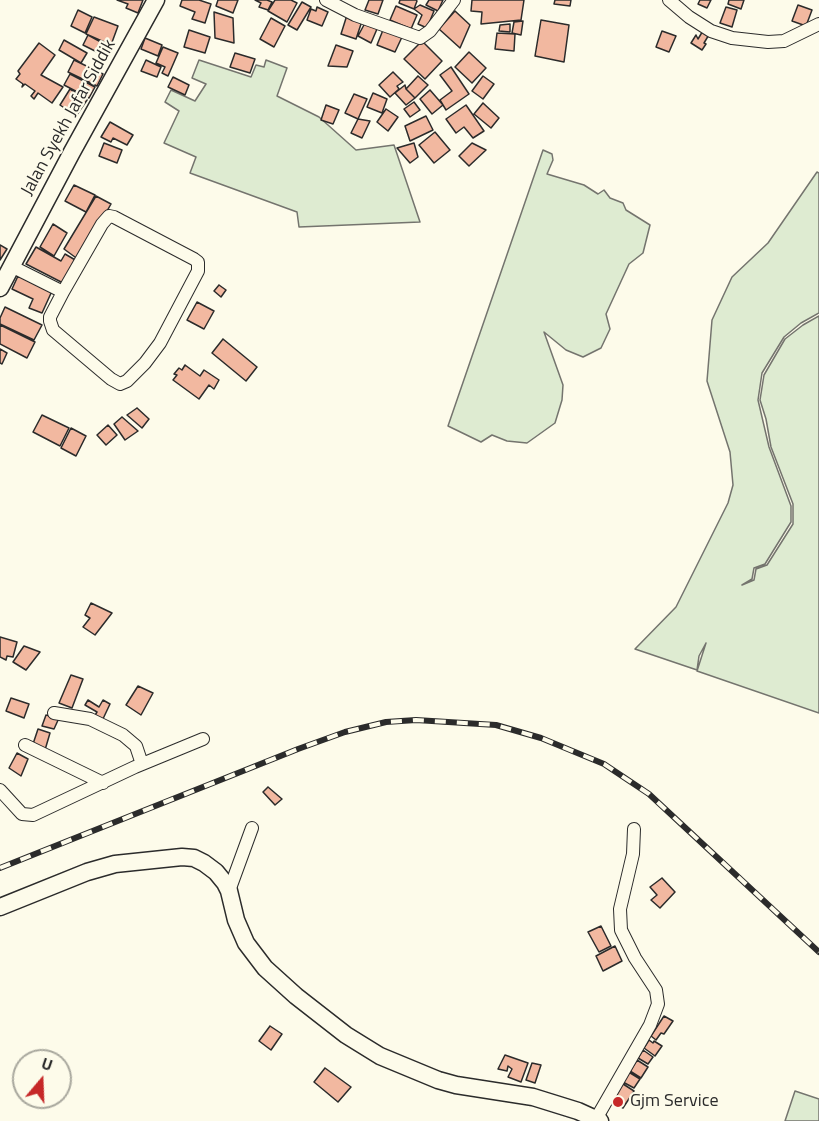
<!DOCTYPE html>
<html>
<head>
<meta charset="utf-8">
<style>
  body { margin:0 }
  #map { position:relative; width:819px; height:1121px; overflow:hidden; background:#fdfbea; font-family:"Titillium Web",sans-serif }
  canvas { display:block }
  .north { position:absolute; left:12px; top:1049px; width:60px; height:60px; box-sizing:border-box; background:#fdfbea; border:2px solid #a9a89e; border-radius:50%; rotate:19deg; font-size:16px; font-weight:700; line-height:24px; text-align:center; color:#2b2b2b }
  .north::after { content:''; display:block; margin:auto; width:21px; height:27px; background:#c62828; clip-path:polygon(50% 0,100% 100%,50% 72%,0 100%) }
</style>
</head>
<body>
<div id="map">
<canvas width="819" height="1121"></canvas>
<div class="north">U</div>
</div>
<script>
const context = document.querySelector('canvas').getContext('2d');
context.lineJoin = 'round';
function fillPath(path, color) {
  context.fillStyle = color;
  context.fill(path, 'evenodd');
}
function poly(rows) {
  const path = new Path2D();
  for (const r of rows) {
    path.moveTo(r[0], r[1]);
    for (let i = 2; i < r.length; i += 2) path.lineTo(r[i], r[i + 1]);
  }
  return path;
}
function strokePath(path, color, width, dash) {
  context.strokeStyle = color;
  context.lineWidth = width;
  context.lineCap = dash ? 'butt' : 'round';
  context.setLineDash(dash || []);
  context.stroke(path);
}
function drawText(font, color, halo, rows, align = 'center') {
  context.font = font + ' "Titillium Web",sans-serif';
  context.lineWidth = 4.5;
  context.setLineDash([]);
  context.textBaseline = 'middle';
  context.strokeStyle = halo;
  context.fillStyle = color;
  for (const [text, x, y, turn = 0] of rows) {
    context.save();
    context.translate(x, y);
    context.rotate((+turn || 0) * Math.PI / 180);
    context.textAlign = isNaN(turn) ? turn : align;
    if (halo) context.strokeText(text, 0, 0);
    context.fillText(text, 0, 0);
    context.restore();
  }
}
const green = poly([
  [199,60,251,77,256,65,264,67,266,60,287,68,277,96,319,117,356,150,394,145,420,222,299,227,297,212,190,173,196,157,164,143,179,111,165,102,171,90,195,101,206,84,192,78,199,60],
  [543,150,552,154,553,160,547,174,584,185,598,194,604,190,610,198,623,203,626,210,650,225,643,253,629,264,606,314,610,329,601,348,583,357,566,350,544,332,563,385,562,400,555,423,527,443,507,441,492,435,481,442,448,426,543,150],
  [817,172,819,173,819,313,801,323,784,337,762,373,758,400,769,447,791,506,791,522,765,564,754,568,752,579,742,585,754,580,756,569,767,565,793,524,793,504,771,447,766,419,760,400,764,375,785,339,803,325,819,316,819,713,697,671,706,643,699,656,697,670,635,649,676,607,728,503,733,485,730,452,707,381,712,320,732,277,768,243,817,172],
  [795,1091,819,1099,819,1121,785,1121,795,1091]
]);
fillPath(green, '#deebd1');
strokePath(green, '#74746e', 1.5);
const building = poly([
  [117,0,143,0,138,13,126,8,128,4,117,0],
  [182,0,199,0,211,4,205,23,192,19,195,12,180,6,182,0],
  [218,0,238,0,233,13,216,6,218,0],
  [255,0,267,0,272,2,268,10,259,7,261,3,255,0],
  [275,0,291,0,297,3,287,22,268,11,275,0],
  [369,0,383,0,378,14,365,10,369,0],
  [400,0,416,0,417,1,414,9,399,3,400,0],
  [429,0,443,0,438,11,426,5,429,0],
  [472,0,524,0,521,20,481,24,482,12,471,11,472,0],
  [555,0,571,0,570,6,554,4,555,0],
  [700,0,711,0,707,8,698,4,700,0],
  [729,0,744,0,741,9,728,4,729,0],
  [302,2,311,7,297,30,288,25,302,2],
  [420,5,434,11,427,28,418,24,422,15,414,9,420,5],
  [798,5,812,10,806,26,792,21,798,5],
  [396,6,417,15,411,29,390,20,396,6],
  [317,7,328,12,322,26,307,20,311,9,316,11,317,7],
  [726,7,737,10,732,27,720,23,726,7],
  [78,10,92,17,85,33,71,26,78,10],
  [455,11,470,25,460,48,439,29,455,11],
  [214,12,233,18,234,43,215,38,214,12],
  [347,15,362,21,356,39,341,34,347,15],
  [94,17,118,26,111,45,86,34,94,17],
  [271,18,285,26,274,47,260,39,271,18],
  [541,20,569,25,564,62,535,56,541,20],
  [523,21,521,35,512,33,514,22,523,21],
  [365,23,377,29,371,43,358,36,365,23],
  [510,24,510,32,499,31,500,25,510,24],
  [704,29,710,33,704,43,706,44,702,50,691,43,696,35,698,39,704,29],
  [189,30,210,37,205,53,184,47,189,30],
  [383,30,402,37,395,52,377,45,383,30],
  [662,31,676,36,669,52,656,47,662,31],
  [497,33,515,34,514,51,495,49,497,33],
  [88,35,110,47,105,56,83,45,88,35],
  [145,38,162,45,158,56,141,49,145,38],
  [64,40,87,53,81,63,59,50,64,40],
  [422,41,442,61,425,79,404,59,422,41],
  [39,43,55,55,41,75,63,87,52,103,38,93,34,99,31,96,35,91,25,84,22,87,23,84,16,79,20,74,18,71,39,43],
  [336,45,353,51,347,67,328,66,336,45],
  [163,47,178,53,168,76,162,73,165,67,156,63,163,47],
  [469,52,486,68,472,83,455,67,469,52],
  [235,53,255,59,250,73,230,67,235,53],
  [74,60,103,74,97,86,68,72,74,60],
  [146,60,161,67,157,77,141,71,146,60],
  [451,67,469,94,446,110,440,100,452,91,440,75,451,67],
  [393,72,403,82,397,86,399,89,390,97,379,85,393,72],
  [70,74,95,87,89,98,64,85,70,74],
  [418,76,428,85,415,98,406,89,418,76],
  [483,76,494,84,483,99,472,91,483,76],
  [173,77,189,85,185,95,168,87,173,77],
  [405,85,406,89,415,98,406,105,395,93,405,85],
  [70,89,87,100,76,116,60,105,70,89],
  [430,90,443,105,432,114,420,99,430,90],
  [373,93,387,99,382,113,367,107,373,93],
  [354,94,367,99,358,119,345,113,354,94],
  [414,102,420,110,410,117,404,109,414,102],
  [483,103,499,118,491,128,474,114,483,103],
  [326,105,339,110,333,124,321,120,326,105],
  [466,105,484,131,473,138,464,127,456,133,446,119,466,105],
  [386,109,398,117,388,131,377,122,386,109],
  [426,116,433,130,410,141,405,126,426,116],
  [358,119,370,121,362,138,351,133,358,119],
  [110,122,133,135,127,145,113,138,111,142,101,137,110,122],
  [435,132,450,150,434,163,419,145,435,132],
  [104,143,122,150,117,163,99,156,104,143],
  [414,143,418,157,410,163,397,148,414,143],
  [472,143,486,150,469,166,459,156,472,143],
  [74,185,95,195,86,212,65,201,74,185],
  [96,196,111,204,79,260,64,249,96,196],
  [53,224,67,233,54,256,40,247,53,224],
  [0,245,7,249,0,260,0,245],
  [36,247,61,261,65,254,77,261,65,284,26,264,36,247],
  [18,276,52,291,42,313,29,308,33,299,12,289,18,276],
  [219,285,226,290,221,297,214,291,219,285],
  [197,302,214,311,204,329,187,320,197,302],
  [5,307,42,325,34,340,0,324,0,318,5,307],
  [0,325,35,342,27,358,0,344,0,325],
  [223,339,257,367,246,381,212,353,223,339],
  [0,349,7,353,2,364,0,363,0,349],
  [185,365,200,376,204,370,219,380,214,389,209,385,199,399,173,380,177,375,174,374,179,368,182,370,185,365],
  [137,408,149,419,142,428,127,415,137,408],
  [42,415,69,428,60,446,33,432,42,415],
  [122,417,138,431,125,440,114,424,122,417],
  [108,425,117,435,106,445,97,435,108,425],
  [71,428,86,436,76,456,61,448,71,428],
  [91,603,112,613,95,635,83,627,90,618,85,615,91,603],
  [0,637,17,642,13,657,7,656,6,660,0,657,0,637],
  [24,646,40,652,26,670,13,662,24,646],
  [71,675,83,679,72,708,59,703,71,675],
  [138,686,153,693,141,715,126,705,138,686],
  [11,698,29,704,24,718,6,711,11,698],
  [88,700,99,707,103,700,110,704,102,721,94,717,97,712,85,705,88,700],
  [46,715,59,718,54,729,42,726,46,715],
  [38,729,50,733,45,750,32,747,38,729],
  [17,753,28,759,21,776,9,768,17,753],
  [268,787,282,799,275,805,263,792,268,787],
  [662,878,675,892,660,908,651,900,657,895,650,887,662,878],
  [601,926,611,946,599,952,588,932,601,926],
  [615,946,622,961,603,971,596,956,615,946],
  [664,1016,673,1021,664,1034,661,1033,656,1040,651,1036,664,1016],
  [270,1026,282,1034,271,1050,259,1041,270,1026],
  [649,1040,653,1043,654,1041,662,1046,655,1056,644,1048,649,1040],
  [643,1050,653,1057,648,1064,638,1058,643,1050],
  [505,1055,528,1063,521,1082,508,1077,512,1069,508,1066,507,1071,498,1069,505,1055],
  [637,1060,648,1067,641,1078,630,1071,637,1060],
  [532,1063,541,1065,535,1083,526,1080,532,1063],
  [325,1068,351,1087,338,1102,314,1082,325,1068],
  [627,1071,640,1079,634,1088,621,1081,627,1071],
  [620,1082,634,1091,623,1108,609,1100,620,1082]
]);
fillPath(building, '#f2b8a0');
strokePath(building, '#2b2b2b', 1.5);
const minor = poly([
  [326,0,355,15,420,38,430,31,454,0],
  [669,0,689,17,711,31,732,38,768,42,784,41,819,24],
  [109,216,114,217,194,259,198,262,198,271,160,343,145,363,127,381,120,384,111,379,53,330,50,321,50,317,63,292,102,224,109,216],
  [11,266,63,292],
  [54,713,90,719,123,735,136,746,142,764],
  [25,745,103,783],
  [0,790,22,814,33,815,135,767,203,739],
  [229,891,252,828],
  [596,1119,650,1025,658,1004,656,990,635,958,621,930,620,909,633,854,634,829]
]);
const major = poly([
  [0,288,72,152,156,0],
  [0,907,87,872,115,864,182,857,194,858,204,863,216,872,225,883,229,891,236,920,246,943,265,968,296,996,346,1035,380,1056,438,1080,456,1085,533,1097,578,1111,600,1121]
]);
strokePath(minor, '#2b2b2b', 14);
strokePath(major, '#2b2b2b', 19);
strokePath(minor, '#fdfbea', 12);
strokePath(major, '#fdfbea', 16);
const rail = poly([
  [0,868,298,749,345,732,386,722,416,720,496,725,541,738,604,764,649,794,819,952]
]);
strokePath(rail, '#2b2b2b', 6);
strokePath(rail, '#fdfbea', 4, [11]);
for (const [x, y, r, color] of [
  [618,1102,6,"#c62828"]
]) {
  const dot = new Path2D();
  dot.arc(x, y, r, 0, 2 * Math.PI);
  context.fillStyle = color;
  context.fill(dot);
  strokePath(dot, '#fdfbea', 2);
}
drawText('18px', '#2b2b2b', '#fdfbea', [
  ["Jalan Syekh Jafar Siddik",69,118,-61]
]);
drawText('18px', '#2b2b2b', '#fdfbea', [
  ["Gjm Service",630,1102]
], 'left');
</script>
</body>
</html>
